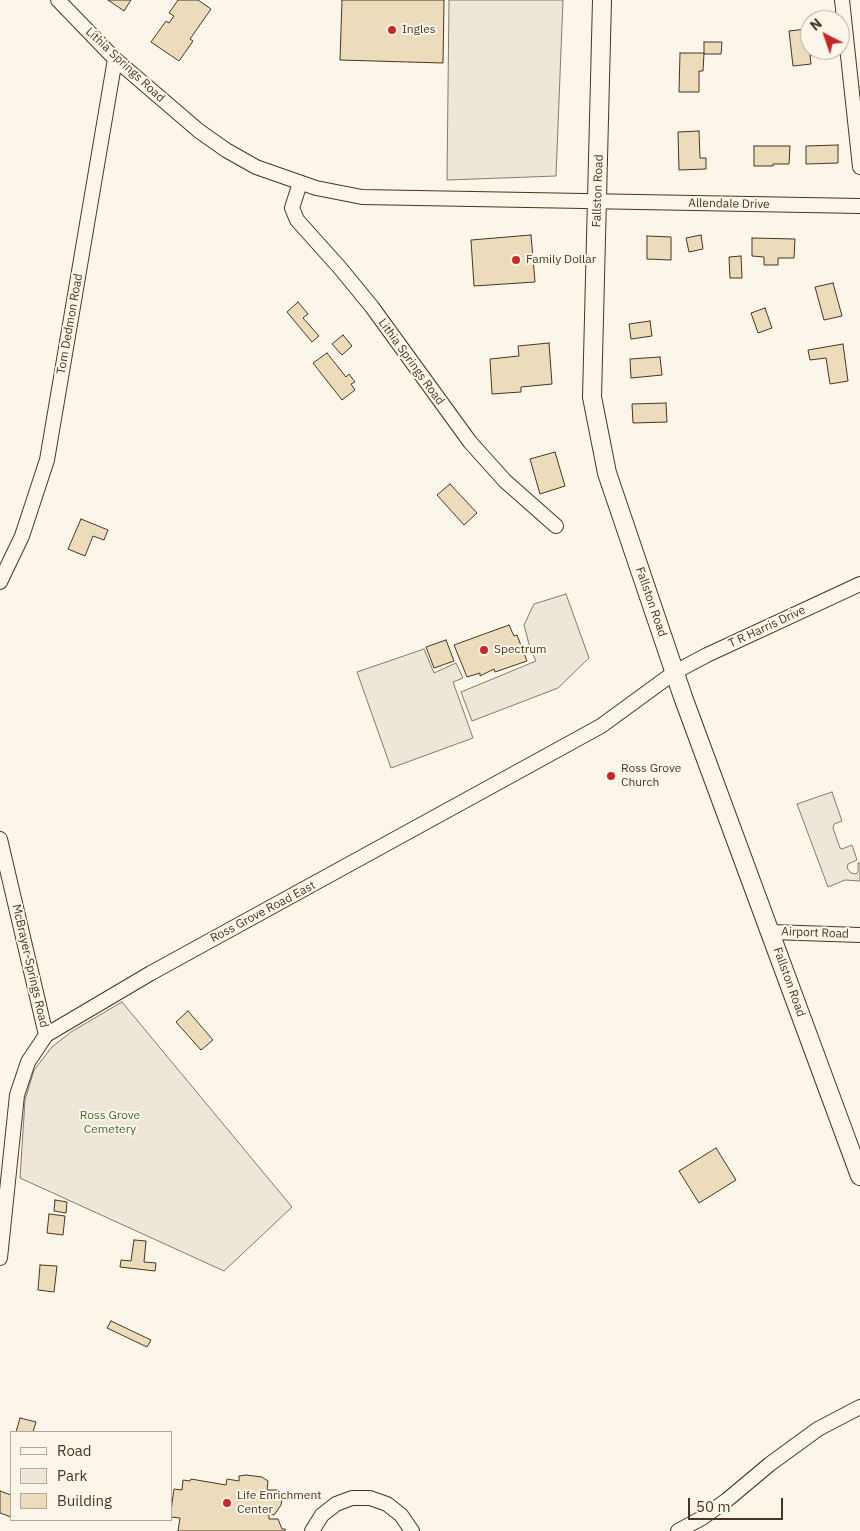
<!DOCTYPE html>
<html>
<head>
<meta charset="utf-8">
<style>
  body { margin:0 }
  #map { position:relative; width:860px; height:1531px; overflow:hidden; background:#fbf6e9; font-family:"IBM Plex Sans",sans-serif }
  canvas { display:block }
  .legend { position:absolute; left:10px; top:1431px; width:162px; height:90px; box-sizing:border-box; background:#fbf6e9; border:1px solid #b4a999; margin:0; padding:6px 9px; list-style:none; font-size:15px; color:#4a3520 }
  .legend li { display:flex; align-items:center; gap:10px; height:25px }
  .legend b { width:25px; border:1px solid #b4a999 }
  .north { position:absolute; left:800px; top:10px; width:50px; height:50px; box-sizing:border-box; background:#fbf6e9; border:1px solid #b4a999; border-radius:50%; rotate:319deg; font-size:14px; font-weight:700; line-height:20px; text-align:center; color:#4a3520 }
  .north::after { content:''; display:block; margin:auto; width:18px; height:22px; background:#c62828; clip-path:polygon(50% 0,100% 100%,50% 72%,0 100%) }
  .scale { position:absolute; left:688px; top:1498px; width:95px; height:22px; box-sizing:border-box; border:2px solid #4a3520; border-top:0; padding-left:6px; font-size:15px; line-height:18px; white-space:nowrap; color:#4a3520; -webkit-text-stroke:4px #fbf6e9; paint-order:stroke }
</style>
</head>
<body>
<div id="map">
<canvas width="860" height="1531"></canvas>
<ul class="legend">
<li><b style="height:6px;background:#fbf6e9"></b>Road</li>
<li><b style="height:14px;background:#ede6d9"></b>Park</li>
<li><b style="height:14px;background:#ecdcbc"></b>Building</li>
</ul>
<div class="north">N</div>
<div class="scale">50 m</div>
</div>
<script>
const context = document.querySelector('canvas').getContext('2d');
context.lineJoin = 'round';
function fillPath(path, color) {
  context.fillStyle = color;
  context.fill(path, 'evenodd');
}
function poly(rows) {
  const path = new Path2D();
  for (const r of rows) {
    path.moveTo(r[0], r[1]);
    for (let i = 2; i < r.length; i += 2) path.lineTo(r[i], r[i + 1]);
  }
  return path;
}
function strokePath(path, color, width, dash) {
  context.strokeStyle = color;
  context.lineWidth = width;
  context.lineCap = dash ? 'butt' : 'round';
  context.setLineDash(dash || []);
  context.stroke(path);
}
function drawText(font, color, halo, rows, align = 'center') {
  context.font = font + ' "IBM Plex Sans",sans-serif';
  context.lineWidth = 4;
  context.setLineDash([]);
  context.textBaseline = 'middle';
  context.strokeStyle = halo;
  context.fillStyle = color;
  for (const [text, x, y, turn = 0] of rows) {
    context.save();
    context.translate(x, y);
    context.rotate((+turn || 0) * Math.PI / 180);
    context.textAlign = isNaN(turn) ? turn : align;
    if (halo) context.strokeText(text, 0, 0);
    context.fillText(text, 0, 0);
    context.restore();
  }
}
const green = poly([
  [122,1002,292,1207,224,1271,20,1178,25,1100,34,1070,52,1047,71,1032,122,1002]
]);
fillPath(green, '#ede6d9');
strokePath(green, '#887966', 1);
const parking = poly([
  [449,0,563,0,556,176,447,180,449,0],
  [566,594,589,658,558,688,472,721,461,692,536,661,530,648,524,625,534,604,566,594],
  [424,649,434,673,456,663,463,678,453,682,473,738,391,768,357,672,424,649],
  [832,792,842,821,834,824,833,828,840,848,842,849,852,845,857,860,848,864,847,868,851,873,856,874,858,872,858,863,860,863,860,881,845,880,828,887,797,804,832,792]
]);
fillPath(parking, '#ede7d9');
strokePath(parking, '#887966', 1);
const building = poly([
  [108,0,131,0,124,11,108,0],
  [178,0,198,0,211,9,190,39,193,41,179,61,151,42,166,21,169,23,174,16,169,13,178,0],
  [342,0,444,0,443,63,340,60,342,0],
  [807,29,810,50,814,50,814,55,810,55,811,64,793,66,789,31,807,29],
  [704,42,722,42,721,54,704,54,704,42],
  [680,53,704,53,703,71,699,71,699,92,679,92,680,53],
  [699,131,700,158,706,158,706,169,679,170,678,132,699,131],
  [838,145,838,163,806,164,806,146,838,145],
  [754,146,790,146,789,164,773,164,773,166,754,166,754,146],
  [531,235,535,282,474,286,471,240,531,235],
  [701,235,703,249,689,252,686,238,701,235],
  [647,236,671,237,671,260,647,259,647,236],
  [752,238,795,239,794,258,778,258,778,265,764,265,764,257,752,256,752,238],
  [741,256,742,278,730,278,729,257,741,256],
  [833,283,842,316,824,320,815,287,833,283],
  [298,302,308,314,303,318,319,336,312,342,287,312,298,302],
  [765,308,772,328,758,333,751,313,765,308],
  [650,321,652,336,631,339,629,324,650,321],
  [343,335,352,346,342,355,332,344,343,335],
  [549,343,552,384,521,387,521,392,492,394,490,359,519,356,518,346,549,343],
  [843,344,848,381,830,384,826,358,810,360,808,350,843,344],
  [327,353,346,377,349,374,355,382,351,384,355,390,342,400,313,363,327,353],
  [660,357,662,375,631,378,630,359,660,357],
  [666,403,667,422,633,423,632,404,666,403],
  [555,452,565,486,540,494,530,459,555,452],
  [450,484,477,513,464,525,437,495,450,484],
  [81,519,108,530,104,540,93,536,85,556,68,549,81,519],
  [509,625,514,636,517,635,527,661,495,672,494,669,480,676,480,673,467,677,454,645,509,625],
  [446,640,454,661,434,668,426,647,446,640],
  [188,1011,213,1040,201,1050,176,1022,188,1011],
  [716,1148,736,1180,699,1203,679,1171,716,1148],
  [55,1200,67,1202,66,1213,54,1211,55,1200],
  [49,1214,65,1216,63,1235,47,1233,49,1214],
  [134,1240,146,1241,144,1262,156,1263,155,1271,120,1267,121,1260,131,1261,134,1240],
  [40,1265,57,1266,54,1292,38,1290,40,1265],
  [111,1321,151,1340,147,1347,107,1328,111,1321],
  [20,1418,36,1422,33,1432,16,1432,20,1418],
  [246,1475,262,1477,268,1481,267,1490,278,1490,282,1500,281,1505,274,1515,269,1514,269,1519,278,1519,282,1529,285,1529,285,1531,178,1531,180,1518,171,1517,171,1511,174,1489,182,1490,183,1480,190,1481,191,1479,226,1485,227,1479,239,1481,239,1476,246,1475],
  [0,1491,11,1495,11,1517,0,1513,0,1491]
]);
fillPath(building, '#ecdcbc');
strokePath(building, '#4a3520', 1);
const minor = poly([
  [58,0,115,59,199,131,226,150,256,167,316,188,362,197,860,206],
  [842,0,860,167],
  [300,183,292,208,297,220,340,268,372,307,470,442,505,481,556,526],
  [0,582,22,536,47,460,115,59],
  [0,839,46,1035],
  [771,932,860,935],
  [0,1258,17,1095,28,1062,46,1035,151,973,601,726,675,672,707,655,860,584],
  [312,1531,322,1515,336,1504,352,1498,370,1498,387,1504,401,1515,412,1531],
  [678,1531,702,1518,727,1500,770,1464,818,1429,860,1407]
]);
const major = poly([
  [602,0,592,397,607,473,683,697,860,1176]
]);
strokePath(minor, '#4a3520', 16);
strokePath(major, '#4a3520', 20);
strokePath(minor, '#fbf6e9', 14);
strokePath(major, '#fbf6e9', 18);
for (const [x, y, r, color] of [
  [392,30,5,"#c62828"],
  [516,260,5,"#c62828"],
  [484,650,5,"#c62828"],
  [611,776,5,"#c62828"],
  [227,1503,5,"#c62828"]
]) {
  const dot = new Path2D();
  dot.arc(x, y, r, 0, 2 * Math.PI);
  context.fillStyle = color;
  context.fill(dot);
  strokePath(dot, '#fbf6e9', 2);
}
drawText('12px', '#4a3520', '#fbf6e9', [
  ["Ingles",402,30],
  ["Family Dollar",526,260],
  ["Spectrum",494,650],
  ["Ross Grove",621,769],
  ["Church",621,783],
  ["Life Enrichment",237,1496],
  ["Center",237,1510]
], 'left');
drawText('12px', '#4a3520', '#fbf6e9', [
  ["Lithia Springs Road",125,65,43],
  ["Fallston Road",598,191,-88],
  ["Allendale Drive",729,204,1],
  ["Tom Dedmon Road",70,324,-80],
  ["Lithia Springs Road",411,362,54],
  ["Fallston Road",651,602,71],
  ["T R Harris Drive",767,627,-25],
  ["Ross Grove Road East",263,912,-28],
  ["Airport Road",815,933,2],
  ["McBrayer-Springs Road",30,966,77],
  ["Fallston Road",789,982,70]
]);
drawText('12px', '#436837', '#fbf6e9', [
  ["Ross Grove",110,1116],
  ["Cemetery",110,1130]
]);
</script>
</body>
</html>
